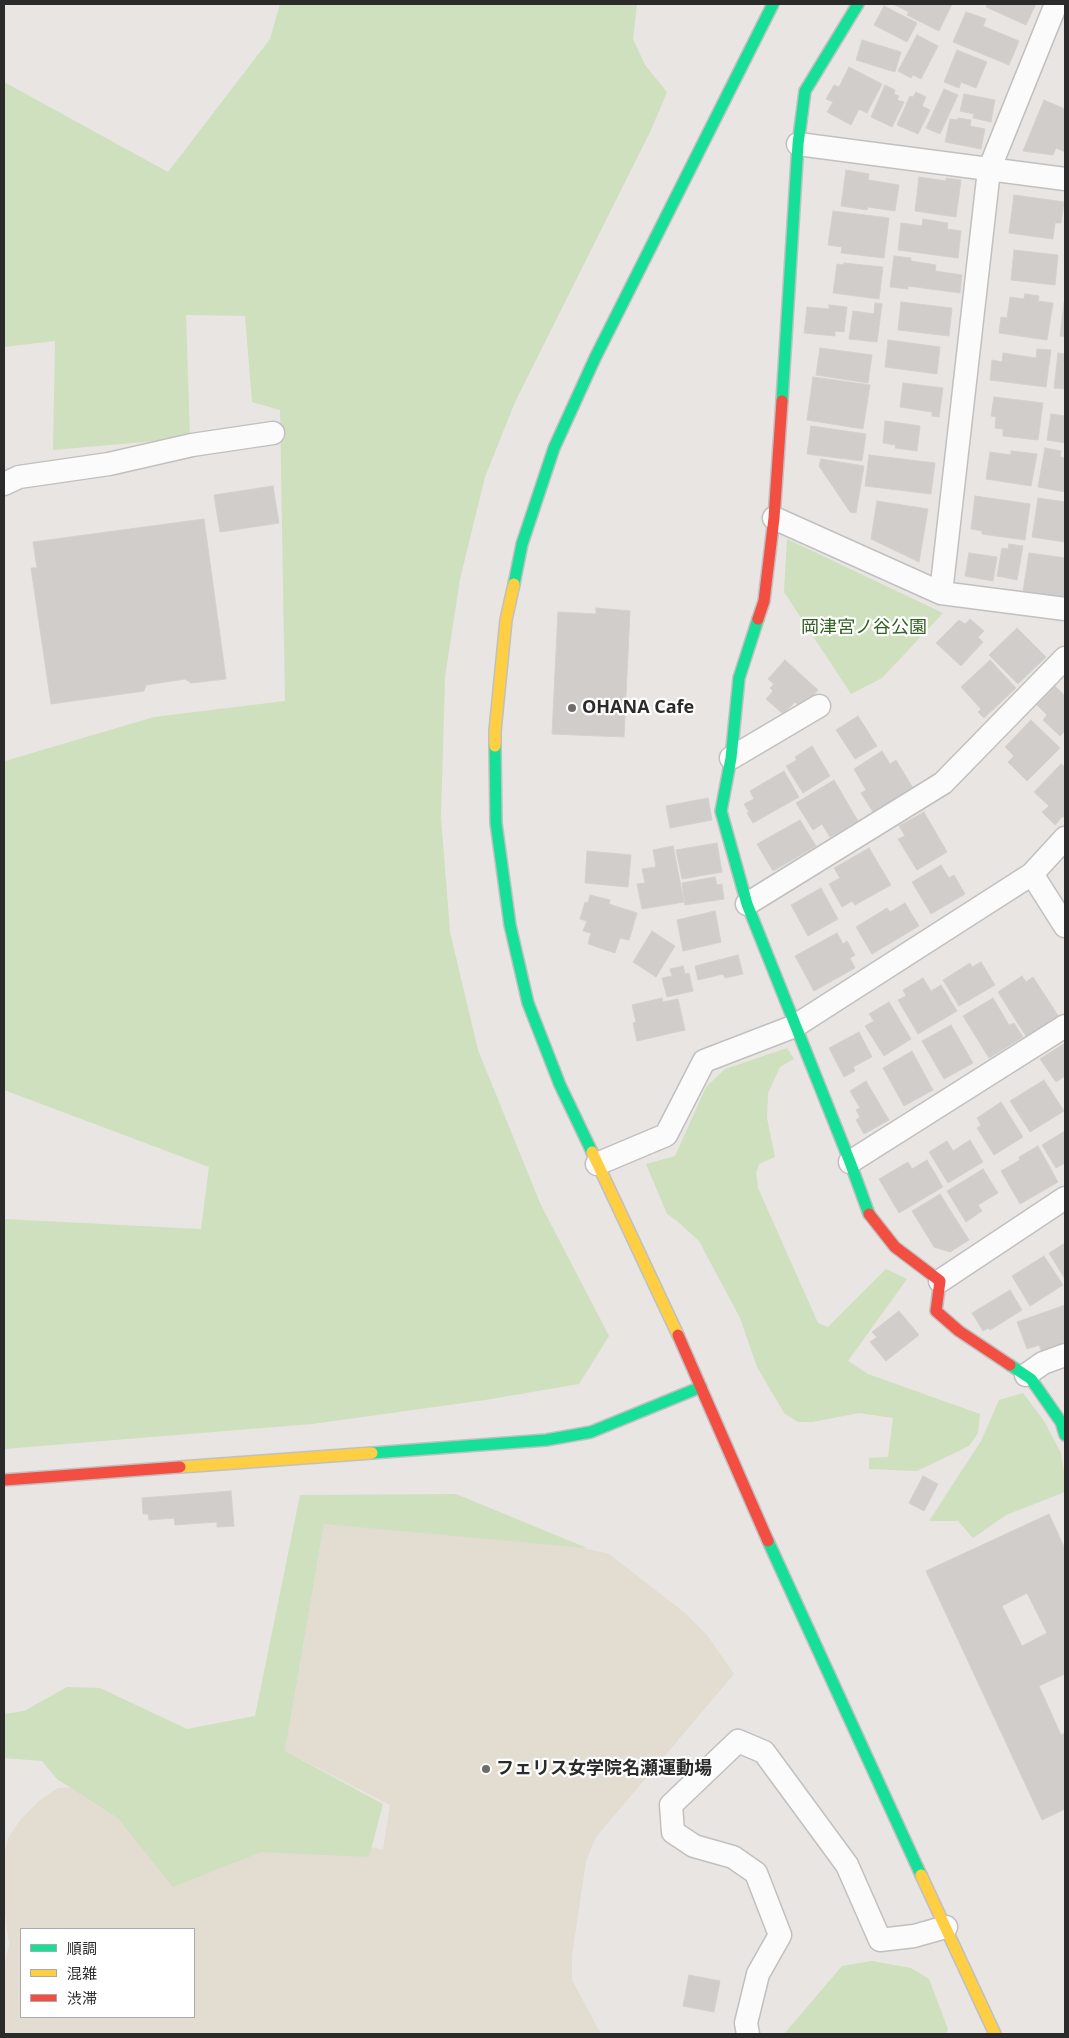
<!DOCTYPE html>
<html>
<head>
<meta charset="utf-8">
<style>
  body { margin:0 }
  #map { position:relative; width:1069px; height:2038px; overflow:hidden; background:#e8e5e2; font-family:"Open Sans","Noto Sans JP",sans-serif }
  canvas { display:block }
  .frame { position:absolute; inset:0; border:5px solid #2b2b2b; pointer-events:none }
  .legend { position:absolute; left:20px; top:1928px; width:175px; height:90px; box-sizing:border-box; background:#fff; border:1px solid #aaa; margin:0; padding:6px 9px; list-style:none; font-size:15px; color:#2b2b2b }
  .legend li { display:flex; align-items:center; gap:10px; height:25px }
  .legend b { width:25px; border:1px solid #aaa }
</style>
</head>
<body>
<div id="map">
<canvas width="1069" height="2038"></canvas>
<div class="frame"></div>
<ul class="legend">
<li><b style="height:6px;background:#16e098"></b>順調</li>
<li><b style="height:6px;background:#ffcf43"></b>混雑</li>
<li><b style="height:6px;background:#f24e42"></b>渋滞</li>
</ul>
</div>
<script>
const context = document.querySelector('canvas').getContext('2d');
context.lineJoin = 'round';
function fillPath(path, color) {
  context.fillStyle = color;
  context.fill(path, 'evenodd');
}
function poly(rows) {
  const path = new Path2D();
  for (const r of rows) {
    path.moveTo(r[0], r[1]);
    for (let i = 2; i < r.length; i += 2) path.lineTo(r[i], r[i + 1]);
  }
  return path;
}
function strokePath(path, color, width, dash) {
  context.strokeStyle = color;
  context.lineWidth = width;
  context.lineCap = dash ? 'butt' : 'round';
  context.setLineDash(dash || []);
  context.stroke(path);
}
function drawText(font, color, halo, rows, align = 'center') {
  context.font = font + ' "Open Sans","Noto Sans JP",sans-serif';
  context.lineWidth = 4.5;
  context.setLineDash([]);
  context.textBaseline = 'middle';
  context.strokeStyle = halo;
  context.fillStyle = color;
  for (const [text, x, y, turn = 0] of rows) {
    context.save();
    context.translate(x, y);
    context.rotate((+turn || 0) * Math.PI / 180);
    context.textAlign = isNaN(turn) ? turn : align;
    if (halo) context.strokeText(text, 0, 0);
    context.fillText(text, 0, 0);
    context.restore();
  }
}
fillPath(poly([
  [324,1524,509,1531,609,1554,685,1613,707,1635,734,1674,596,1837,586,1861,572,1956,572,1980,601,2034,4,2034,4,1969,9,1944,4,1906,4,1856,8,1838,21,1819,39,1801,58,1788,82,1787,309,1831,383,1850,390,1805,285,1751],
  [21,1929,194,1929,194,2017,21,2017]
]), '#e2dcd1');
fillPath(poly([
  [280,4,637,4,633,39,645,65,667,92,651,130,515,402,485,477,460,579,445,677,441,817,450,932,478,1050,540,1203,609,1336,579,1384,485,1400,312,1424,4,1449,4,1219,201,1229,209,1167,4,1090,4,801,5,761,154,717,285,701,280,410,252,402,245,316,186,315,190,438,53,450,55,341,4,347,4,82,168,172,270,39],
  [787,539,943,613,882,678,851,694,784,592],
  [787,1048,794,1059,780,1067,768,1093,767,1118,775,1157,759,1164,756,1173,758,1188,818,1323,828,1327,886,1269,907,1279,848,1361,868,1374,980,1414,978,1433,969,1446,917,1471,869,1469,869,1458,888,1457,893,1418,859,1413,812,1422,798,1422,784,1413,757,1367,740,1318,699,1241,677,1221,667,1214,646,1164,675,1156,706,1087,725,1069],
  [1023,1393,1044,1421,1061,1453,1065,1479,1065,1492,1006,1515,973,1538,958,1521,929,1521,981,1441,999,1400],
  [456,1494,587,1548,324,1524,285,1751,383,1804,369,1857,261,1852,173,1887,118,1818,57,1779,42,1761,4,1758,4,1714,24,1711,67,1687,100,1688,187,1729,255,1716,300,1495],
  [872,1961,911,1968,929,1979,948,2029,946,2034,784,2034,842,1966]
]), '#cee0be');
const building = poly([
  [893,4,952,4,939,31,907,15,909,12,893,4],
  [987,4,1036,4,1026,25,986,7,987,4],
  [884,6,917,23,907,42,874,25,884,6],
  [966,12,986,19,983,26,1019,41,1009,65,953,42,966,12],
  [917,35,938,46,921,79,913,75,911,78,898,71,917,35],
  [862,40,901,52,895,72,856,60,862,40],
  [957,50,987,62,976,88,961,82,959,88,944,82,957,50],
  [849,67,882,84,867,113,859,109,851,125,827,112,833,102,826,99,834,85,839,87,849,67],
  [885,85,895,90,894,94,899,96,897,100,904,102,892,127,871,117,885,85],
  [944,89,958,95,940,134,926,128,944,89],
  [916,92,926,97,922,106,930,110,918,134,897,125,910,96,913,97,916,92],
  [964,94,995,100,991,122,973,118,974,114,960,111,964,94],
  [1044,100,1065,109,1065,152,1056,148,1053,155,1023,151,1044,100],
  [958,118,971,120,970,126,985,129,981,149,945,142,950,119,958,120,958,118],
  [846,170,869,174,868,180,899,185,895,211,868,207,867,210,841,206,846,170],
  [919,177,946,181,946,178,961,180,956,217,915,211,919,177],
  [1014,195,1064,202,1061,223,1055,223,1053,239,1009,233,1014,195],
  [833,211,889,218,884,258,841,253,842,247,828,245,833,211],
  [923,219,948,223,947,229,961,231,958,258,898,250,901,223,922,226,923,219],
  [1014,250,1058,255,1055,285,1011,280,1014,250],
  [894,256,911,258,911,261,936,265,935,271,962,275,960,293,908,286,908,289,890,287,894,256],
  [844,263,883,267,879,299,833,293,837,264,844,265,844,263],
  [1025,294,1039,296,1038,301,1053,303,1047,340,999,333,1001,317,1007,318,1010,297,1024,299,1025,294],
  [901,302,952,308,949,336,898,330,901,302],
  [875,303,882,304,877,342,849,339,853,311,874,314,875,303],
  [1064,303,1065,303,1065,337,1060,336,1064,303],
  [829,305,847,307,844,332,835,331,835,336,804,333,807,307,829,309,829,305],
  [888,340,940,347,937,374,885,367,888,340],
  [820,348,872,355,868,383,816,375,820,348],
  [1037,349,1051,350,1046,387,990,380,992,360,1002,362,1003,353,1036,358,1037,349],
  [1058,353,1065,354,1065,389,1054,388,1058,353],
  [813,377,870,385,863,429,807,420,813,377],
  [903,383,943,388,939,417,932,416,932,412,900,407,903,383],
  [994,397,1043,403,1038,440,1003,436,1003,429,995,428,996,417,991,416,994,397],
  [1051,414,1065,416,1065,443,1047,440,1051,414],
  [885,421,920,426,917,451,895,448,896,445,883,443,885,421],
  [811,426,866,434,862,461,807,454,811,426],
  [1045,448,1061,451,1060,457,1065,458,1065,492,1038,487,1045,448],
  [1011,451,1037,454,1031,486,986,479,990,452,1011,455,1011,451],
  [869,455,935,463,931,494,865,486,869,455],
  [821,459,864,466,856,513,850,512,819,466,821,459],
  [273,486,279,523,220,532,214,495,273,486],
  [975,496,1030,504,1025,540,982,534,982,531,971,529,975,496],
  [1038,498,1065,502,1065,542,1032,537,1038,498],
  [877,501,928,509,919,562,871,539,877,501],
  [204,519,226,679,191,683,185,679,146,685,144,691,51,704,31,568,37,568,33,542,204,519],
  [1009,544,1023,546,1017,580,997,576,1002,548,1008,549,1009,544],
  [969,553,997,557,993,581,965,576,969,553],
  [1029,553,1065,558,1065,598,1023,591,1029,553],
  [596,608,630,611,624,737,552,734,558,612,596,614,596,608],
  [970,619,984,631,978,637,983,642,961,666,936,643,959,620,965,624,970,619],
  [1017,628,1046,657,1018,684,989,655,1017,628],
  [785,660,818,690,802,708,795,702,783,714,766,699,773,691,770,688,774,684,768,679,785,660],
  [990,660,1016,688,984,718,978,712,981,709,961,687,990,660],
  [1055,686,1065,696,1065,731,1060,736,1043,720,1047,715,1037,705,1055,686],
  [858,716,877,746,855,759,836,730,858,716],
  [1031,720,1060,748,1027,781,1008,762,1014,756,1005,747,1031,720],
  [812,746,830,776,803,793,786,766,797,760,795,757,812,746],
  [882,751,890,764,896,760,913,788,873,812,861,793,866,790,854,769,882,751],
  [1061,764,1065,767,1065,819,1063,816,1055,825,1042,812,1049,806,1034,792,1061,764],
  [784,771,799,797,753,823,747,813,749,812,744,804,754,799,750,791,784,771],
  [834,780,858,821,830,837,822,824,813,830,796,803,834,780],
  [708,798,712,820,670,828,666,806,708,798],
  [924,812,947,852,917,870,898,839,905,836,899,826,924,812],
  [800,820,816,846,773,871,757,844,800,820],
  [717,843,722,872,682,879,676,850,717,843],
  [673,846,684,902,642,909,637,884,645,883,642,869,656,867,653,850,673,846],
  [869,848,891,885,855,905,852,901,842,907,829,884,840,878,834,868,869,848],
  [587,851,631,855,628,887,585,883,587,851],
  [941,865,949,878,954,875,965,894,931,914,912,882,941,865],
  [715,877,717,885,722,884,724,899,685,905,682,883,715,877],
  [821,888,838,919,808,936,791,905,821,888],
  [590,895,610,900,609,904,637,913,629,940,620,938,615,953,588,944,591,933,583,931,587,921,580,919,585,902,588,903,590,895],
  [905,903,919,926,872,954,856,927,887,908,890,912,905,903],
  [715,911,721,942,683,951,677,920,715,911],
  [652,931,675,946,656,977,633,962,652,931],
  [837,933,843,944,847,941,855,955,850,958,855,968,814,991,795,956,837,933],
  [738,955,743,974,725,978,723,974,698,980,695,966,738,955],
  [981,962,995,985,959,1006,943,980,970,963,972,967,981,962],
  [683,966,685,974,689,973,693,991,667,997,662,978,672,976,670,969,683,966],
  [1022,976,1026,982,1033,977,1061,1020,1029,1041,998,992,1022,976],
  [923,978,931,991,941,985,957,1011,918,1034,898,1000,906,996,903,990,923,978],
  [662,998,663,1002,678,999,685,1030,637,1041,633,1023,636,1022,632,1005,662,998],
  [993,998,1009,1025,1014,1023,1023,1037,989,1058,963,1016,993,998],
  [889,1002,911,1039,884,1056,865,1026,874,1021,869,1014,889,1002],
  [951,1025,973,1063,944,1079,922,1041,951,1025],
  [859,1032,872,1057,853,1067,855,1071,844,1077,829,1048,859,1032],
  [1065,1043,1065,1076,1056,1082,1040,1059,1065,1043],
  [912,1051,933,1090,904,1106,883,1068,912,1051],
  [1044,1080,1064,1111,1030,1132,1010,1101,1044,1080],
  [866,1081,889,1120,864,1134,856,1120,860,1117,856,1110,860,1108,850,1091,866,1081],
  [1001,1102,1023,1137,994,1155,977,1128,981,1125,977,1118,1001,1102],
  [1065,1131,1065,1163,1056,1168,1042,1145,1065,1131],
  [970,1140,983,1162,948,1183,929,1152,947,1141,953,1151,970,1140],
  [1038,1146,1058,1182,1020,1204,1001,1171,1020,1160,1019,1157,1038,1146],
  [927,1160,943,1187,899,1213,879,1179,908,1162,912,1169,927,1160],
  [983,1169,998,1193,978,1205,982,1211,966,1222,947,1191,983,1169],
  [940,1194,969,1240,950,1252,934,1247,912,1211,940,1194],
  [1065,1243,1065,1279,1049,1253,1065,1243],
  [1044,1256,1063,1285,1030,1306,1012,1276,1044,1256],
  [1010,1290,1022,1310,990,1330,988,1328,983,1331,972,1313,1010,1290],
  [1065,1305,1065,1344,1042,1352,1039,1345,1027,1349,1017,1322,1065,1305],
  [899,1311,919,1335,886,1361,870,1342,877,1337,872,1332,899,1311],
  [923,1476,938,1484,924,1511,909,1503,923,1476],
  [231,1491,234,1526,217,1527,217,1522,175,1525,174,1518,149,1520,148,1514,143,1514,142,1498,231,1491],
  [1049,1514,1065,1549,1065,1674,1039,1686,1061,1735,1065,1733,1065,1809,1042,1820,926,1571,1049,1514],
  [1027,1593,1047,1633,1022,1646,1002,1606,1027,1593],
  [689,1975,720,1981,714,2012,683,2006,689,1975]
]);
fillPath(building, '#d0cdcb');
strokePath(building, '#d3d1ce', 1);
const street = poly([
  [798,144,1065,179],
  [4,484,19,477,109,464,192,445,273,433],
  [774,518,941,593,1065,609],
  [941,593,989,170,1056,4],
  [731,758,819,706],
  [1032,874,1065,926],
  [747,904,943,783,1065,658],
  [850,1162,1065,1026],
  [597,1164,666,1135,704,1061,795,1026,1032,874,1065,838],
  [940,1281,1065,1198],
  [1026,1375,1043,1363,1065,1355],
  [748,2034,746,2023,758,1974,780,1935,756,1873,733,1857,694,1846,673,1832,671,1805,738,1741,764,1752,847,1865,880,1940,914,1936,946,1927]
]);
const fast = poly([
  [782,401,798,144,805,91,858,4],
  [514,584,522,544,554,448,595,358,773,4],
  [758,619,739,678,731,758,721,811,747,904,850,1162,869,1214],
  [495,746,496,823,510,925,528,1003,560,1085,592,1152],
  [1010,1365,1031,1379,1061,1422,1065,1435],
  [372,1453,546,1440,591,1432,701,1387],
  [768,1541,921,1875]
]);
const slow = poly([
  [495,746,495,731,506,620,514,584],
  [592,1152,678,1335],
  [180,1467,372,1453],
  [921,1875,995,2034]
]);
const jam = poly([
  [758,619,764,601,774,518,782,401],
  [869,1214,895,1247,940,1281,936,1311,959,1331,1010,1365],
  [678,1335,768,1541],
  [4,1480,180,1467]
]);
strokePath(street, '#c1c0c0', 25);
strokePath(fast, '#c1c0c0', 14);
strokePath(slow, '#c1c0c0', 14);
strokePath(jam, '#c1c0c0', 14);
strokePath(street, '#fcfbfb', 22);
strokePath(fast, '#16e098', 11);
strokePath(slow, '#ffcf43', 11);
strokePath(jam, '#f24e42', 11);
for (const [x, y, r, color] of [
  [572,708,5,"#6d6c6b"],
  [486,1769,5,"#6d6c6b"]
]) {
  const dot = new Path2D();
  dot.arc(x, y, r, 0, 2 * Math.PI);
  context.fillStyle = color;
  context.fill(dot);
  strokePath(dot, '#fff', 2);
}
drawText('18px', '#336022', '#fff', [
  ["岡津宮ノ谷公園",864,628]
]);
drawText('bold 18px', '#2b2b2b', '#fff', [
  ["OHANA Cafe",582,708],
  ["フェリス女学院名瀬運動場",496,1769]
], 'left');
</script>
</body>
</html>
